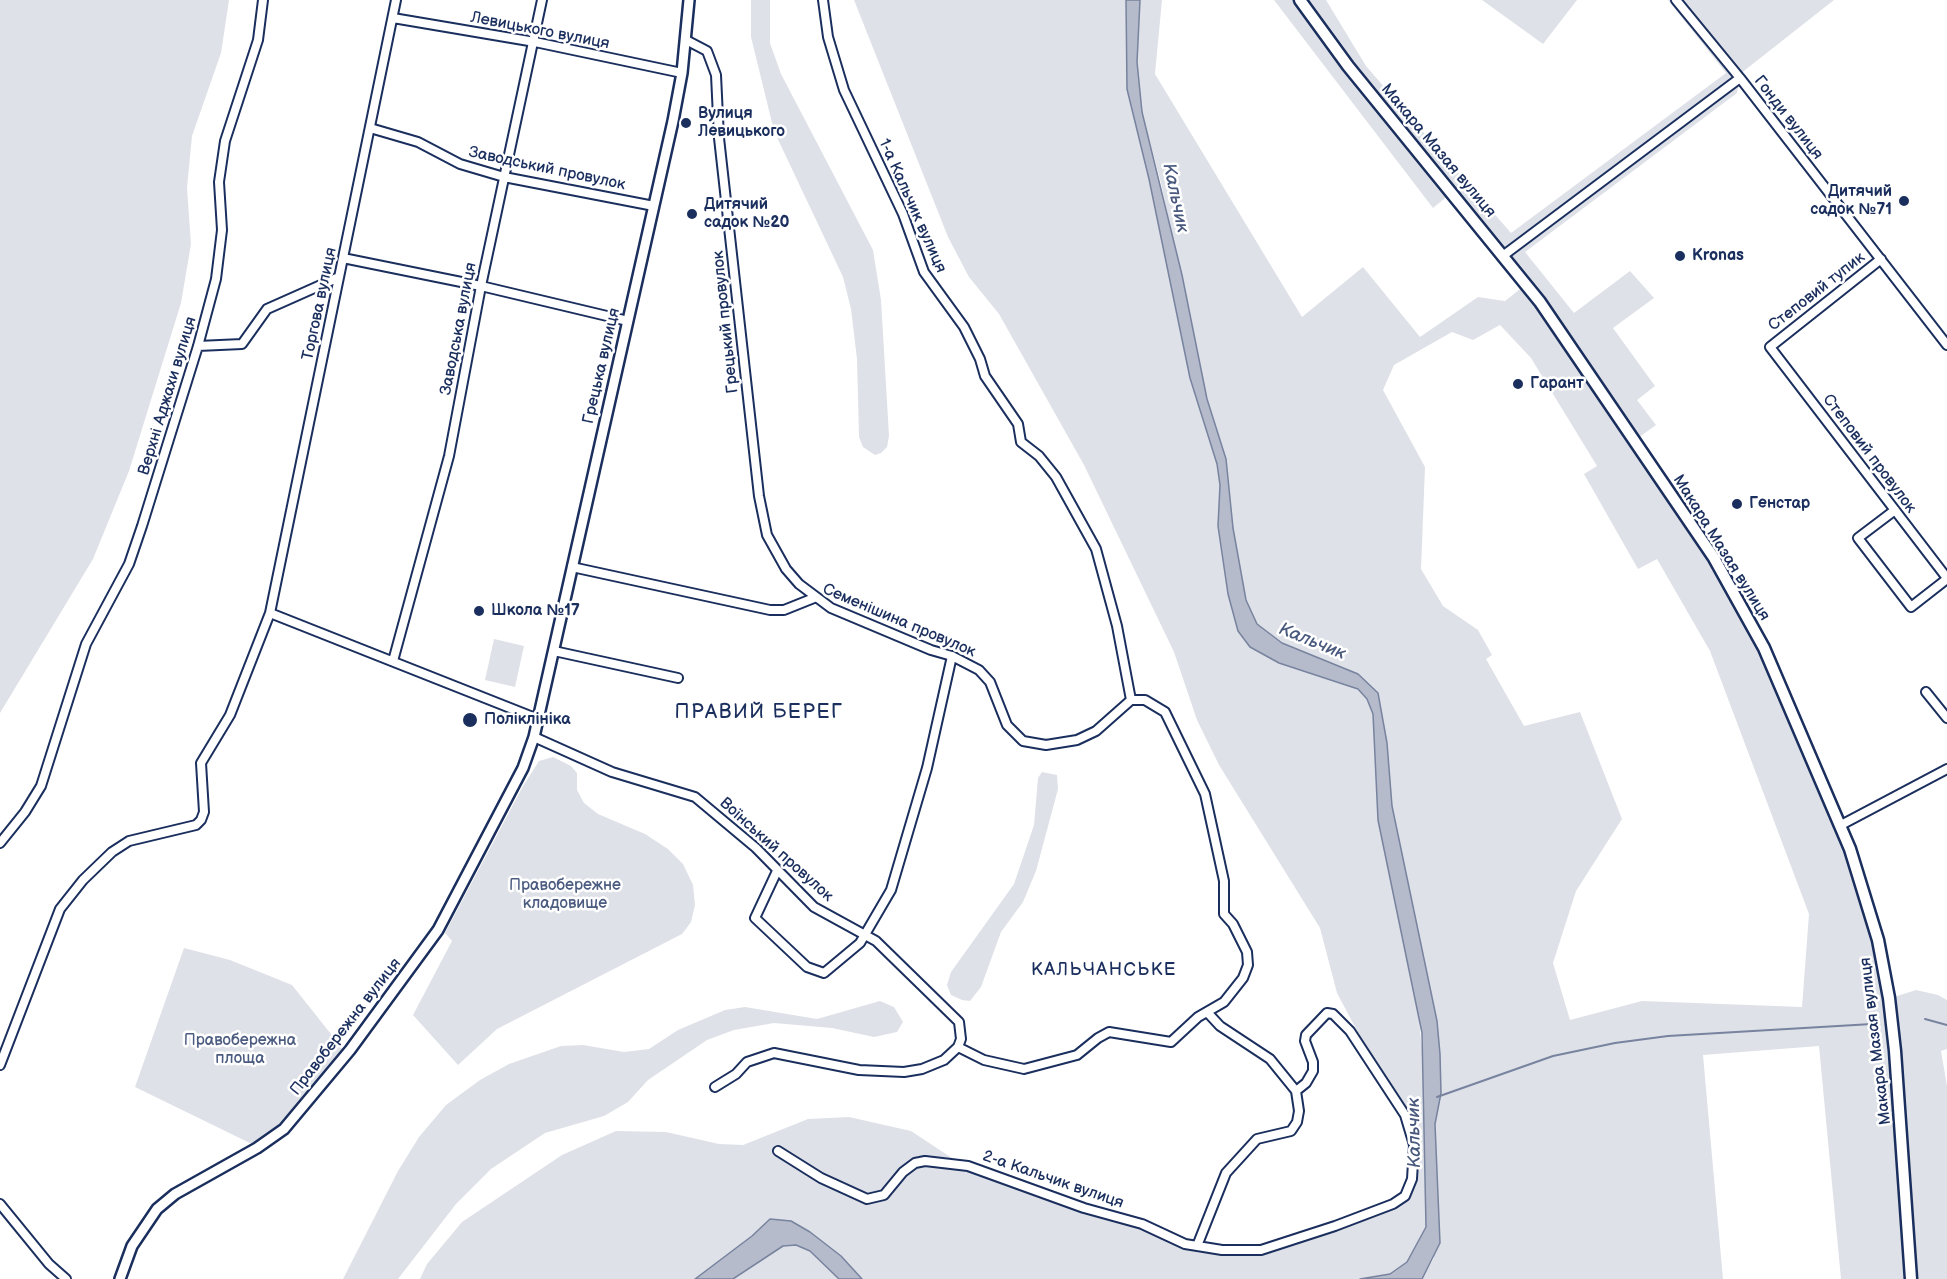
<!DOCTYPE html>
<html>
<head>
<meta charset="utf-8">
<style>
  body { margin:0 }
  canvas { display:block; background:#fff }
</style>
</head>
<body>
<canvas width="1947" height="1279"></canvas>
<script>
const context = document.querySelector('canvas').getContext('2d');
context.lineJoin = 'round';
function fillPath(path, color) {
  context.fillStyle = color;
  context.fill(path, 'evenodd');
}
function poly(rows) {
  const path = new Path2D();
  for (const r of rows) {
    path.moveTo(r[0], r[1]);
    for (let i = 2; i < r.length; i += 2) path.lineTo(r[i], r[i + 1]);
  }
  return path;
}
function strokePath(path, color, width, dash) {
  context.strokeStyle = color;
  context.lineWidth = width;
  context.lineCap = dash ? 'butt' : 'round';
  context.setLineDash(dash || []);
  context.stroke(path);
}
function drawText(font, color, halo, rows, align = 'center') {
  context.font = font + ' "Balsamiq Sans",sans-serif';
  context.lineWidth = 5;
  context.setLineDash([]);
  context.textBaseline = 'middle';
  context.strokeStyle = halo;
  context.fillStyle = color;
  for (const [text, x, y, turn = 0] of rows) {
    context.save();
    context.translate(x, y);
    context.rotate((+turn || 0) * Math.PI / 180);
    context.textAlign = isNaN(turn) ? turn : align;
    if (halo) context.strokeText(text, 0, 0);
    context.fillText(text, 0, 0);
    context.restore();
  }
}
fillPath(poly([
  [0,0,229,0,221,53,192,136,187,188,191,244,181,303,129,471,93,559,0,713],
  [751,0,770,0,770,43,781,74,873,250,881,300,889,436,887,447,881,453,875,455,863,447,859,437,857,359,851,309,843,277,774,131,751,37],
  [854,0,1126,0,1127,89,1149,179,1190,378,1217,464,1220,485,1218,526,1228,594,1238,631,1279,663,1358,689,1367,699,1373,714,1378,820,1416,992,1425,1078,1426,1227,1407,1262,1390,1274,1360,1279,862,1279,841,1256,770,1219,753,1236,695,1279,420,1279,427,1264,462,1222,562,1155,616,1131,666,1132,719,1144,743,1145,808,1119,849,1117,911,1131,970,1170,1090,1213,1133,1225,1195,1252,1210,1253,1267,1253,1395,1208,1404,1201,1416,1176,1416,1134,1408,1112,1371,1057,1337,993,1320,928,1219,765,1197,720,1174,652,1084,465,999,314,969,277,948,237],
  [1140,0,1162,0,1155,74,1302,317,1363,267,1420,337,1478,297,1505,301,1524,286,1711,559,1760,649,1847,850,1875,941,1886,998,1908,1279,1841,1279,1819,1046,1703,1055,1723,1279,1422,1279,1434,1258,1435,1124,1441,1093,1440,1054,1437,1021,1392,806,1387,743,1358,674,1283,643,1257,624,1246,600,1233,528,1226,459,1207,399,1161,183,1142,112,1137,62],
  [1500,325,1531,358,1597,466,1584,474,1638,569,1657,559,1710,651,1809,914,1802,1007,1642,1001,1570,1020,1553,963,1576,891,1622,819,1580,712,1524,726,1486,659,1492,655,1478,630,1443,606,1421,569,1425,467,1383,390,1394,365,1452,332,1473,340],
  [1274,0,1297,0,1450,194,1433,208],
  [1303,0,1326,0,1366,66,1511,233,1726,73,1668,0,1834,0,1740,74,1737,93,1525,252,1574,313,1630,271,1654,298,1613,328,1655,386,1637,400,1656,425,1638,438,1552,314,1349,64],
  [1482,0,1577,0,1543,44],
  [494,639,524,646,515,687,485,680],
  [553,757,571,766,577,773,577,790,584,803,598,814,645,834,668,849,683,864,693,885,695,905,691,922,682,934,497,1029,458,1065,413,1015,452,941,445,933,523,786,539,761],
  [1042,772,1057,775,1058,789,1036,871,1023,902,1001,932,981,987,970,1001,962,1000,951,995,947,985,951,972,1014,884,1034,825,1038,778],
  [184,948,230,960,292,985,346,1053,305,1105,258,1147,135,1087],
  [1916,990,1938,995,1947,1000,1947,1049,1941,1051,1947,1086,1947,1279,1914,1279,1891,998],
  [880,1001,894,1007,903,1022,897,1032,874,1037,832,1028,774,1023,734,1030,707,1040,648,1080,628,1102,604,1116,545,1133,491,1169,456,1204,398,1279,343,1279,398,1171,419,1137,446,1105,480,1080,509,1064,561,1046,583,1045,624,1052,649,1049,678,1030,725,1010,745,1007,817,1019],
  [796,1245,810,1251,839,1279,733,1279,783,1246]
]), '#dee1e7');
const water = poly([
  [1126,0,1140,0,1137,62,1142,112,1182,275,1207,399,1226,459,1233,528,1246,600,1257,624,1282,643,1358,674,1378,693,1387,743,1392,806,1437,1021,1440,1054,1441,1093,1435,1124,1440,1243,1422,1279,1360,1279,1390,1274,1407,1262,1426,1227,1422,1033,1378,820,1373,714,1367,699,1358,689,1279,663,1250,647,1238,631,1228,594,1218,526,1220,485,1217,464,1190,378,1149,179,1127,89,1126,0],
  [770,1219,791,1221,810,1232,841,1256,862,1279,839,1279,810,1251,796,1245,783,1246,733,1279,695,1279,752,1236,770,1219]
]);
fillPath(water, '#b5bbca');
strokePath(water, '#77839f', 1.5);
strokePath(poly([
  [1925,1019,1947,1025],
  [1437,1097,1553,1056,1615,1043,1668,1036,1872,1024]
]), '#77839f', 2);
const minor = poly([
  [823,0,828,37,844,90,903,214,924,272,964,327,980,359,985,376,1018,424,1021,442,1039,456,1056,477,1096,549,1117,626,1131,700],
  [1676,0,1740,78,1947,345],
  [393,18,535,42,682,73],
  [686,40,707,51,716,75,719,138,759,496,767,535,786,569,799,584,831,608,931,650,952,656,979,670,990,682,1007,725,1023,741,1046,745,1077,740,1096,731,1131,700],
  [370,128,418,142,460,164,504,177,654,206],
  [1504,255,1740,78],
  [343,258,481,286,628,321],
  [1881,259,1770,347,1947,578],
  [198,346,242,344,267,309,339,277],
  [1895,510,1858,538,1911,607,1947,579],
  [572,567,770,610,784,610,814,598],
  [270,613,538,719],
  [554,651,678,678],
  [393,661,449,456,481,286,542,0],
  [1926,692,1947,718],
  [534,737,612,772,695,797,756,848,814,907,876,941,959,1022,961,1039,958,1047,944,1060,922,1069,904,1072,859,1070,774,1053,747,1062,736,1074,715,1087],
  [1841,825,1947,769],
  [0,843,25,812,41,786,86,644,129,564,142,526,198,346,216,279,222,230,219,182,225,141,258,40,263,0],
  [777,871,755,918,807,967,824,973,860,943,891,890,927,768,952,656],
  [958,1047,984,1060,1024,1069,1077,1055,1098,1038,1109,1032,1171,1042,1198,1017,1224,1002,1243,978,1248,965,1247,952,1233,924,1224,914,1224,881,1205,794,1165,712,1145,700,1131,700],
  [0,1065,60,909,83,880,112,852,129,841,196,825,201,820,204,812,201,763,230,715,270,613,396,0],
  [778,1151,821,1178,867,1199,884,1195,903,1172,915,1163,925,1161,968,1166,1084,1208,1142,1224,1185,1244,1222,1250,1261,1250,1335,1226,1393,1204,1405,1196,1412,1179,1414,1145,1405,1115,1350,1031,1333,1014,1327,1013,1306,1035,1305,1041,1313,1062,1313,1071,1306,1083,1296,1091],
  [0,1204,49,1264,66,1279],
  [1197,1246,1226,1173,1257,1139,1291,1131,1297,1122,1299,1111,1296,1091,1270,1059,1220,1026,1207,1012]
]);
const tertiary = poly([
  [120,1279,132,1246,157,1209,175,1194,257,1148,284,1129,350,1050,438,930,523,768,534,737,673,121,682,73,689,0]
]);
const secondary = poly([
  [1300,0,1348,66,1540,302,1714,558,1764,648,1850,849,1878,940,1889,998,1895,1051,1911,1279]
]);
strokePath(minor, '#1b2f5e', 12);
strokePath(tertiary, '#1b2f5e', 14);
strokePath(secondary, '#1b2f5e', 15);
strokePath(minor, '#fff', 8);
strokePath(tertiary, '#fff', 9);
strokePath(secondary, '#fff', 10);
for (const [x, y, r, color] of [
  [686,123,6,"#1b2f5e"],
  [1904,201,6,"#1b2f5e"],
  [692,214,6,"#1b2f5e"],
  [1680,256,6,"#1b2f5e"],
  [1518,384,6,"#1b2f5e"],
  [1737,504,6,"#1b2f5e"],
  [479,611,6,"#1b2f5e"],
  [470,720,8,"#1b2f5e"]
]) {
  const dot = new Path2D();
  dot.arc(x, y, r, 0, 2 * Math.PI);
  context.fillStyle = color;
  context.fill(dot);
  strokePath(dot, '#fff', 2);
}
drawText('16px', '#1b2f5e', '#fff', [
  ["Левицького вулиця",540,31,11],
  ["Гонди вулиця",1788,118,52],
  ["Макара Мазая вулиця",1438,151,50],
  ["Заводський провулок",547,169,12],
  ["1-а Кальчик вулиця",912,206,66],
  ["Степовий тупик",1817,292,-38],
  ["Торгова вулиця",320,304,-78],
  ["Грецький провулок",726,322,-96],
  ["Заводська вулиця",459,329,-79],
  ["Грецька вулиця",602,366,-77],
  ["Верхні Аджахи вулиця",168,396,-73],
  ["Степовий провулок",1869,454,53],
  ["Макара Мазая вулиця",1721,548,58],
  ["Семенішина провулок",899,621,23],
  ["Воїнський провулок",776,850,42],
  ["Правобережна вулиця",346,1027,-52],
  ["Макара Мазая вулиця",1876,1041,-97],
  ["2-а Кальчик вулиця",1053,1180,19]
]);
drawText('bold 16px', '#1b2f5e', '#fff', [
  ["Вулиця",698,114],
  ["Левицького",698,132],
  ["Дитячий",1892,192,"right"],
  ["садок №71",1892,210,"right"],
  ["Дитячий",704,205],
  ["садок №20",704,223],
  ["Kronas",1692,256],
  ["Гарант",1530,384],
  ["Генстар",1749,504],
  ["Школа №17",491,611],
  ["Поліклініка",484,720]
], 'left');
drawText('16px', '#4c5c80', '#fff', [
  ["Правобережне",565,886],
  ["кладовище",565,904],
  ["Правобережна",240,1041],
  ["площа",240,1059]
]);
drawText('italic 18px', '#49597e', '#fff', [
  ["Кальчик",1175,198,78],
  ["Кальчик",1312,642,22],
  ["Кальчик",1415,1133,-91]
]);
context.letterSpacing = '1.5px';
drawText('18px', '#1b2f5e', '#fff', [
  ["КАЛЬЧАНСЬКЕ",1104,970]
]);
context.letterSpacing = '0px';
context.letterSpacing = '1.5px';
drawText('20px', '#1b2f5e', '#fff', [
  ["ПРАВИЙ БЕРЕГ",759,713]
]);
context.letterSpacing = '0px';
</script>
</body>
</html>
